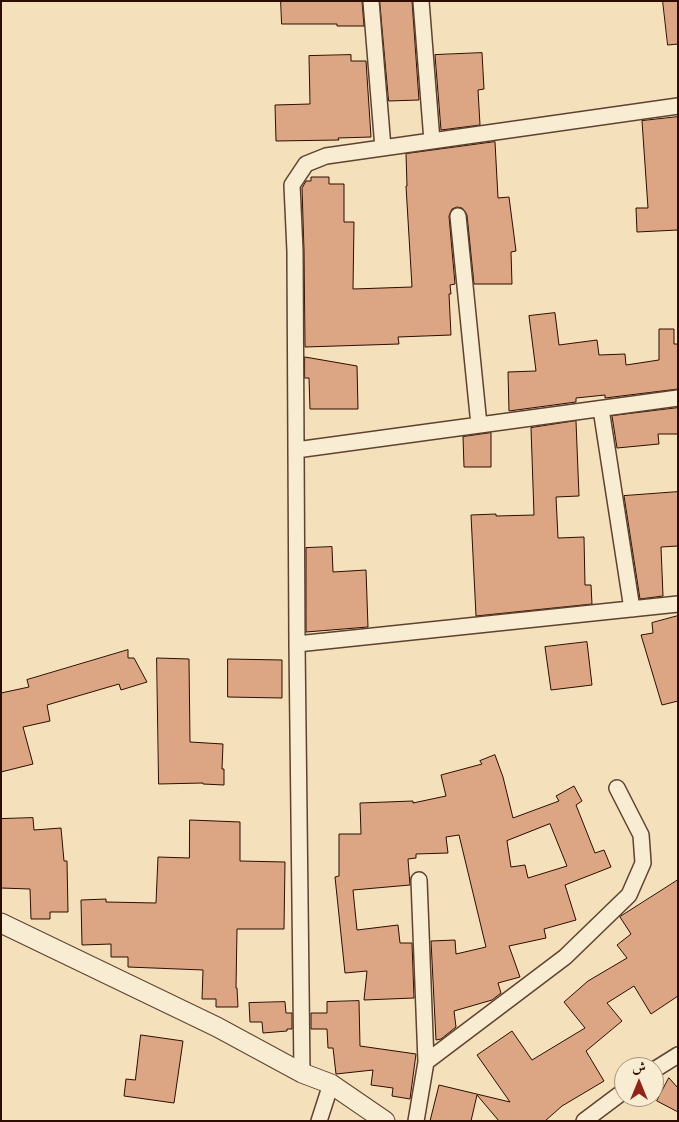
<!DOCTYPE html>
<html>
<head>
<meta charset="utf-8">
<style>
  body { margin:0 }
  #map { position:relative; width:679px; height:1122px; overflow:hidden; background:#f4e1bb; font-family:"Old Standard TT",Amiri,serif }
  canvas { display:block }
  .frame { position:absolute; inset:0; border:2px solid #2d0d00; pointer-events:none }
  .north { position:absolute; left:614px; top:1057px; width:50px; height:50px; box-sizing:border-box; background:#f8ecd3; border:1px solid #a7937f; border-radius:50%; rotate:0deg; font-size:14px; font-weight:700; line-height:20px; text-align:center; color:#2d0d00 }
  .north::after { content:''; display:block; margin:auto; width:18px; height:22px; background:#8f2418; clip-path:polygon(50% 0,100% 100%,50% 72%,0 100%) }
</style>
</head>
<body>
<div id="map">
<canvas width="679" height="1122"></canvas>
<div class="frame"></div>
<div class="north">ش</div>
</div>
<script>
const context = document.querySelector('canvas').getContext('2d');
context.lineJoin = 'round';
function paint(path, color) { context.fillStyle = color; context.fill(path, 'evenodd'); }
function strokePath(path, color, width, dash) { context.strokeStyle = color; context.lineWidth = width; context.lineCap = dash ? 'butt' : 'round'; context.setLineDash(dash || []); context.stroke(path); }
const building = new Path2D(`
  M281,1h81l2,25h-27v-2h-55z
  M380,1h32l7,99 -30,1z
  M663,1h15v43l-10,1z
  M482,53l2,36 -6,1 2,35 -39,5 -6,-75z
  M351,55v6h15l5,76 -33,1 1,2 -63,1 -1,-36 35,-1 -1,-48z
  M678,117v113l-41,2 -1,-24h12l-6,-87z
  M495,142l3,56 11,-1 7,54 -5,1 1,32h-38l-7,-69 -5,-7 -5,-1 -5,2 -3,7 6,68 -5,1 1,9h-2l2,41 -53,2 1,7 -94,3 -1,-96 -2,-63 4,-7h5v-4h18v7h15v38h10l-1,67 59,-2 -6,-101h1l-1,-32z
  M555,313l4,32 38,-5 2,15 26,-1 1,11 33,-5v-31h15v15h4v45l-73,9v-3l-29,3v4l-67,9 -1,-39 28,-1 -7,-55z
  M305,357l52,9 1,43h-48l-1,-31h-4z
  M678,408v26h-20l1,10 -42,4 -5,-32z
  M576,421l3,75 -23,1 2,41 26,-1 1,48h6l1,19 -116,12 -5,-101 25,-1v2l38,-1 -3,-87z
  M491,433v34h-27l-1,-30z
  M678,492v54l-17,1 2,49 -23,3 -16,-103z
  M332,547l1,25 33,-2 2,57 -62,5v-84z
  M678,616v85l-16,4 -21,-70 12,-2 -1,-10z
  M587,642l5,43 -41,5 -6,-43z
  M128,650v8h6l13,24 -26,8 -2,-6 -72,21 3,16 -27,6 10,37 -32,8v-79l28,-6 -2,-7z
  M157,658l32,1 1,83 33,2 -1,25h2v16l-21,-1v-1l-44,1z
  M228,659l54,1v38l-54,-1z
  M495,755l8,22 10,41 46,-17 -3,-5 18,-10 8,15 -6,4 19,48 9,-3 7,17 -46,18 11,35 -32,9 2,9 -37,8 11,31 -22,6 3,10 -9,7 -38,11 2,16 -15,12 -5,1 -5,-99 24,-1 1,14 30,-7 -27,-112 -13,2 2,16 -32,1v4l-8,1 2,26 -57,5 4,40 41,-5 2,18h12l2,55 -50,2 3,-29 -22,2 -10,-96 4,-1v-42h22l-1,-31 53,-2v2l33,-7 -5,-21 41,-11 -2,-3zM550,824l17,42 -39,12 -3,-13 -14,2 -4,-26z
  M33,818l1,12 27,-2 3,33h3l1,51h-18v7h-19l-1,-30 -29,-1v-69z
  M190,820l50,2v39l45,1 -1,67h-47l-1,59h1l1,19h-22v-8h-14l1,-29 -75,-3v-10h-17v-13l-29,1 -1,-45 25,-1v3l50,1 2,-46 31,1z
  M678,880v116l-27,18 -17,-28 -27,17 15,18 -36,30 18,30 -42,25 -17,15h-46l-22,-26 -6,26h-41l9,-36 71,17 -33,-47 35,-24 20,29 53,-32 -21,-26 24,-21 39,-23 -10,-13 14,-11 -11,-17z
  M359,1001l1,45 56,8 -6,45 -18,-3 1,-8 -22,-3 2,-15 -37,4 -3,-26h-5l-1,-19h-16v-16h16v-11z
  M285,1002l1,11h6v16h-5v2l-24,2 -1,-11h-12l-1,-19z
  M141,1035l42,6 -9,62 -50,-7 2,-17 9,1z
  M669,1078l9,10v24l-21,-11z`);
paint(building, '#dca583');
strokePath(building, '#2d0d00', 1);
const minor = new Path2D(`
  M371,1l12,147
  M421,1l11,140
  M458,216l21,209
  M601,409l31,200
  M296,450l382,-52
  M297,644l381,-40
  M426,1062l139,-105 64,-62 14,-32 -2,-28 -24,-47
  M654,1070l24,-15
  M302,1073l-5,-429 -2,-393 -3,-66 14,-21 20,-8 352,-50
  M319,1121l12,-37
  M416,1121l10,-59 -7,-182
  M584,1121l40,-30`);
const tertiary = new Path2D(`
  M1,923l216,104 85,46 29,11 54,37`);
strokePath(minor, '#5f422f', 18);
strokePath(tertiary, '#5f422f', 21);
strokePath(minor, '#f8ecd3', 15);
strokePath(tertiary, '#f8ecd3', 19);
</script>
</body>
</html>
